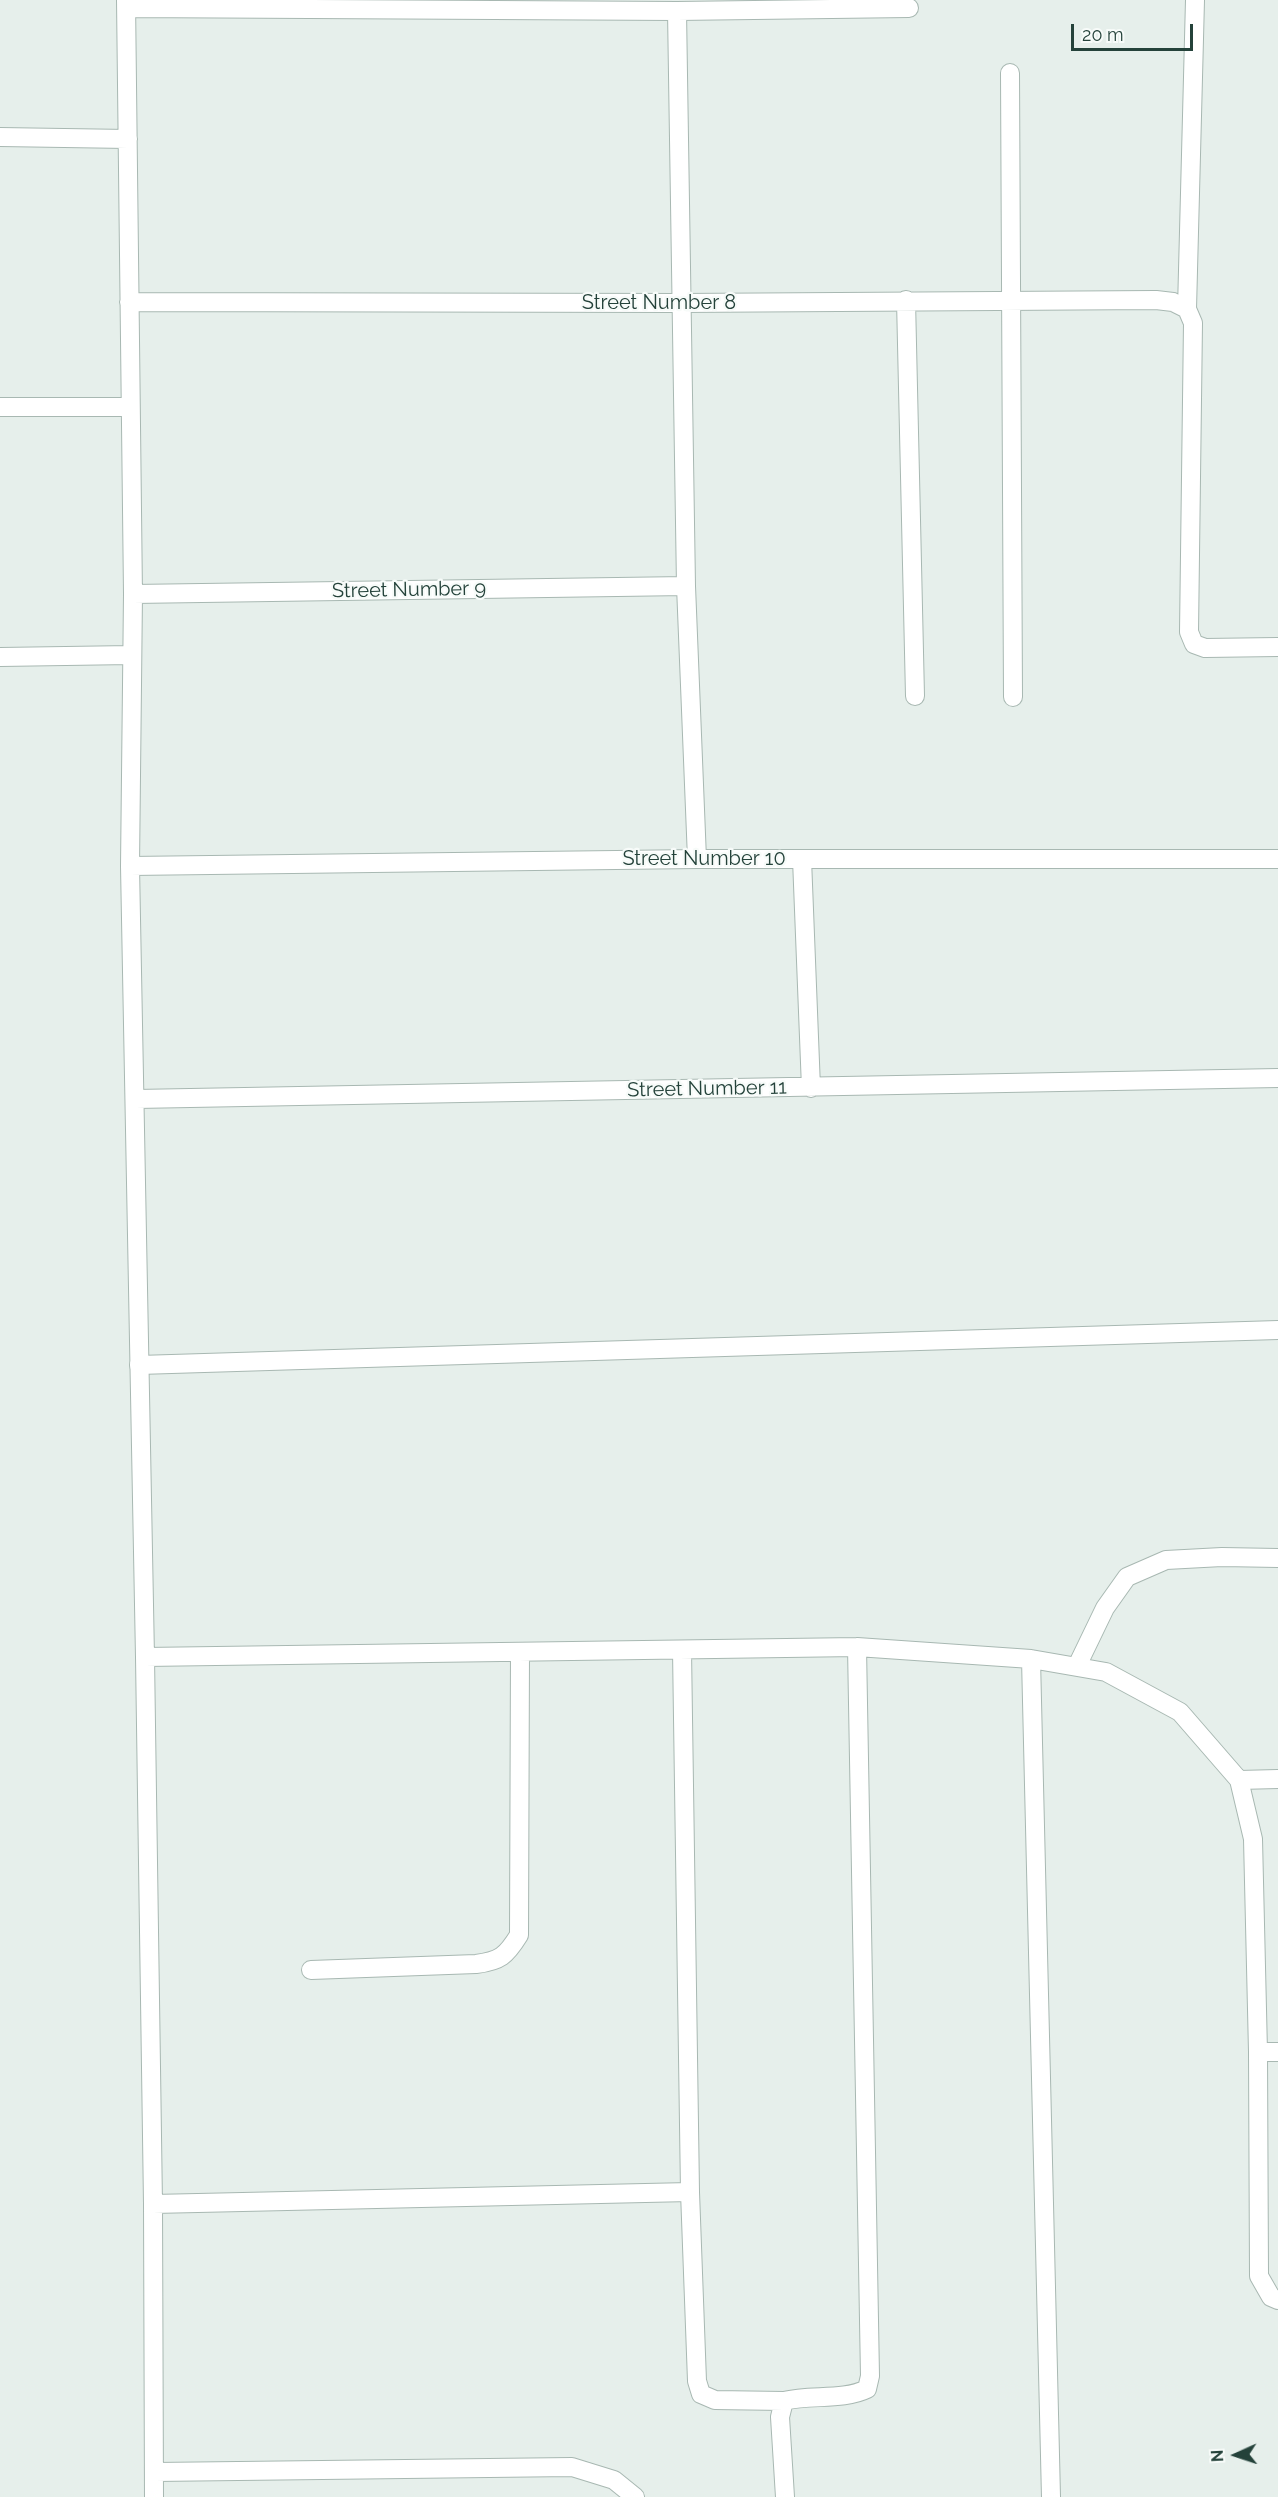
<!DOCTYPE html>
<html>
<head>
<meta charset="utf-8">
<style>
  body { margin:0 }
  #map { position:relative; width:1278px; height:2497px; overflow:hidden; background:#e6efeb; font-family:Raleway,sans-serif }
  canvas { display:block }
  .north { position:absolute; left:1206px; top:2425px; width:60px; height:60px; -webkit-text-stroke:4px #f7fbf9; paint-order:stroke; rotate:267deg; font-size:16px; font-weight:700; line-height:24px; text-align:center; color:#24423a }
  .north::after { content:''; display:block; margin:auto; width:21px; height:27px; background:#24423a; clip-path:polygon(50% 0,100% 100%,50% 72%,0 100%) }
  .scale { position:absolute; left:1071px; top:24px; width:122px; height:27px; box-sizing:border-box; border:3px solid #24423a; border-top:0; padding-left:8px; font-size:18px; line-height:21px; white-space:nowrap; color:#24423a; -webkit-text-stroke:4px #f7fbf9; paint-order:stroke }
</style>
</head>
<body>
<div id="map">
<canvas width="1278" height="2497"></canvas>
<div class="north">N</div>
<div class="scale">20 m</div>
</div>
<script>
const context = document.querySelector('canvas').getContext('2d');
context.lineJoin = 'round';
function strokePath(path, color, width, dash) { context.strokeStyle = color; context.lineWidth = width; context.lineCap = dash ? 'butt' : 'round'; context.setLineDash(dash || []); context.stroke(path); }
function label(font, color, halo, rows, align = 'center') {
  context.font = font + ' Raleway,sans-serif'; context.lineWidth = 4.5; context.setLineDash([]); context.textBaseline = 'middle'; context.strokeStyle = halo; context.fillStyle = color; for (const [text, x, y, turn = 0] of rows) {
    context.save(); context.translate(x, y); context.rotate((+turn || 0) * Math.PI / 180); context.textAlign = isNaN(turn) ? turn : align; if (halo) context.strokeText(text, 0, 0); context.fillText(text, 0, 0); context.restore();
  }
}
const service = new Path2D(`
  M139,1365l1139,-35`);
const minor = new Path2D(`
  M126,0l7,594 -3,272 15,791 8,547 1,293
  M1195,0l-8,309 6,14 -4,309 5,12 11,4 73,-1
  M127,8l550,3 232,-3
  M677,11l9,575 11,273
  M1010,73l3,624
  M0,137l128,2
  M906,300l9,396
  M129,302l551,1 476,-3 17,2 14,7
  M0,407h129
  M133,594l553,-8
  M0,657l131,-2
  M802,859l9,229
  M130,866l567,-7h581
  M136,1099l1142,-21
  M682,1650l8,542 7,189 4,13 14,6 69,1
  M145,1657l712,-10 174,12 75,13 74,40 59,68 14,59 5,213 1,224 12,21 7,3
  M1031,1659l20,838
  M1077,1666l28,-58 22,-31 39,-17 56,-3 56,1
  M1239,1780l39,-1
  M311,1970l165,-6c24,-3 30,-8 43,-29l1,-283
  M1258,2052h20
  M153,2204l537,-12
  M155,2472l417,-5 42,13 21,17
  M785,2497l-5,-80 4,-16c27,-7 58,0 83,-12l3,-13 -13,-729`);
strokePath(service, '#a8b8b2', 20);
strokePath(minor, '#a8b8b2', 20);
strokePath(service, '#fff', 18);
strokePath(minor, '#fff', 18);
label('20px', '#24423a', '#f7fbf9', [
  ["Street Number 8",659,303],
  ["Street Number 9",409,590,-1],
  ["Street Number 10",704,859],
  ["Street Number 11",707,1089,-1]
]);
</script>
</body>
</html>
